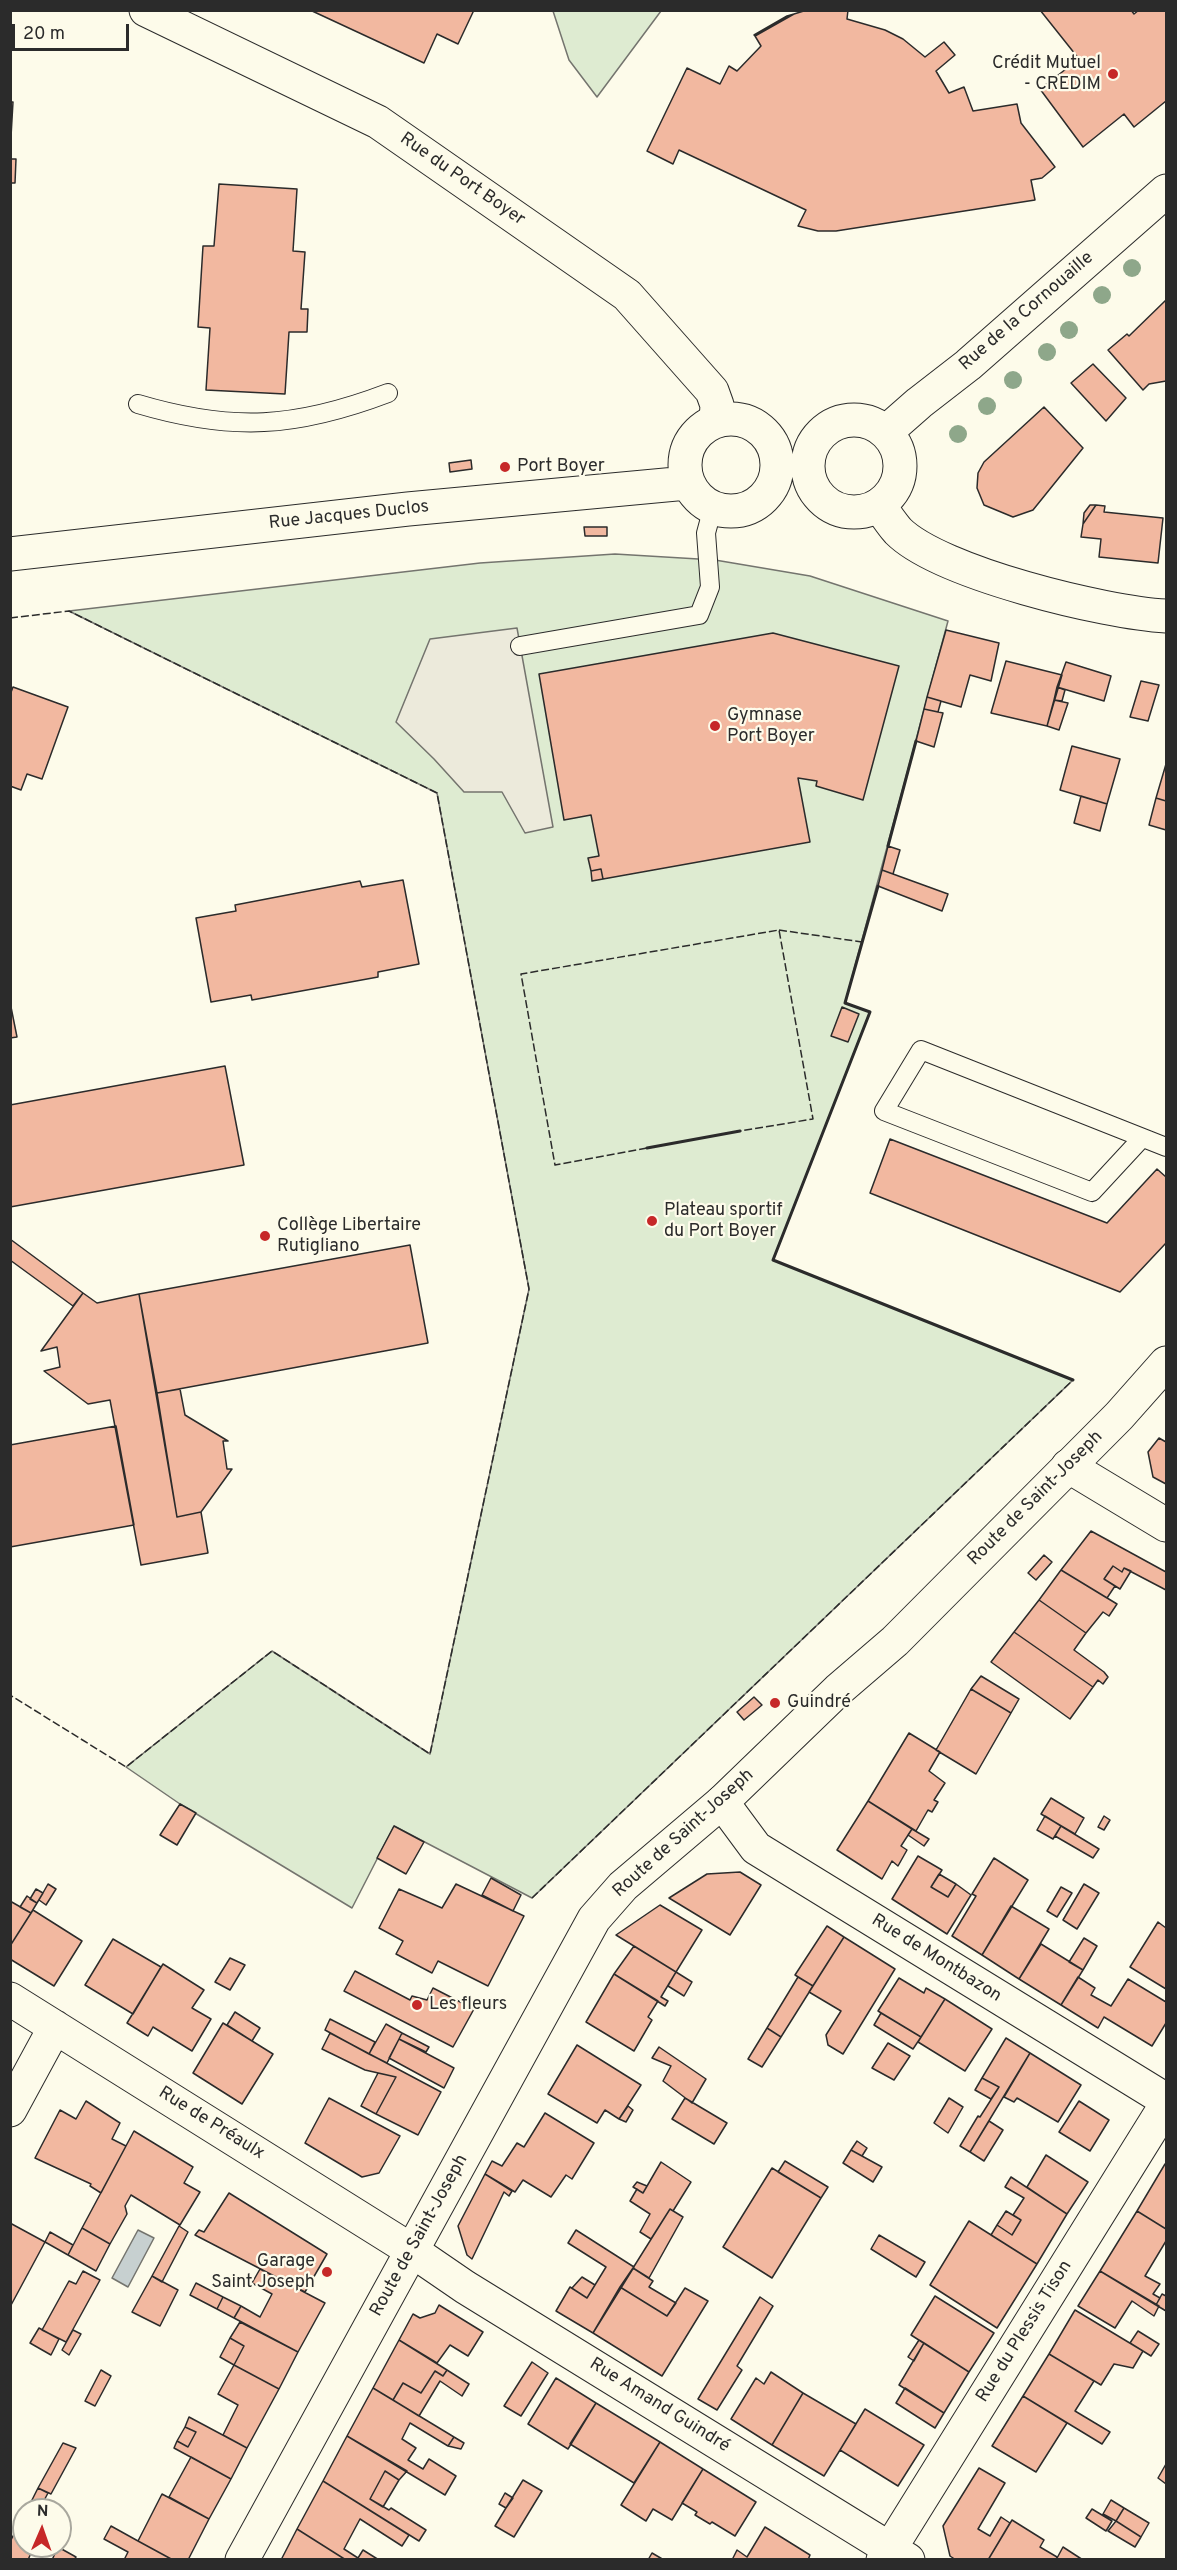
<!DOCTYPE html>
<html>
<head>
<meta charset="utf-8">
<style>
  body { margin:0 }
  #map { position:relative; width:1177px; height:2570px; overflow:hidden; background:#fdfbea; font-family:Overpass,sans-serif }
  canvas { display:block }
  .frame { position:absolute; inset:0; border:12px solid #2b2b2b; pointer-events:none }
  .north { position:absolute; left:12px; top:2498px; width:60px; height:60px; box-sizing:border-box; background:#fdfbea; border:2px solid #a9a89e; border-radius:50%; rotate:2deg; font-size:16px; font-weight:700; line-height:24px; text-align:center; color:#2b2b2b }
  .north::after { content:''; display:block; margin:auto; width:21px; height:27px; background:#c62828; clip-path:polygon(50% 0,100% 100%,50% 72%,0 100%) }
  .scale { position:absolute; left:12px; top:24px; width:117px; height:27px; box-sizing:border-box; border:3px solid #2b2b2b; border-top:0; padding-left:8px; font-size:18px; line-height:21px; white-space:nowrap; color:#2b2b2b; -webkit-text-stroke:4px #fdfbea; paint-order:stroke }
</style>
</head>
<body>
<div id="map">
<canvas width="1177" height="2570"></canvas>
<div class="frame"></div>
<div class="north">N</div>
<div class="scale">20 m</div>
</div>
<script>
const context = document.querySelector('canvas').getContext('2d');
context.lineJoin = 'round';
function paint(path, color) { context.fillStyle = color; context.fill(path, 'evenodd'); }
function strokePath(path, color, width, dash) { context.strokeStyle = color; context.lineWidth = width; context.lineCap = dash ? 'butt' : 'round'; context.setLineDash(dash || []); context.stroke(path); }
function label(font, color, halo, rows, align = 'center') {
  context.font = font + ' Overpass,sans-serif'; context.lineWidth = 4.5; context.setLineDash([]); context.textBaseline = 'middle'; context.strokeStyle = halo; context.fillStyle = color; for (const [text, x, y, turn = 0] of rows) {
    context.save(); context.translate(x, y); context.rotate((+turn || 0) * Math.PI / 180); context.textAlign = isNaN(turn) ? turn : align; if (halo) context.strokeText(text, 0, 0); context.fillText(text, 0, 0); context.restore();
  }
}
const green = new Path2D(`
  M553,11h108l-64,86 -28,-37z
  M615,554l100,6 95,16 138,45 -103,382 25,9 -97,248 300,120 -541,518 -138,-72 -42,82 -172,-104 -54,-37 146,-116 158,103 99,-465 -92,-496 -368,-182 411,-48z`);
paint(green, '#deebd1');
strokePath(green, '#74746e', 1.5);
const parking = new Path2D(`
  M517,628l36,199 -28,6 -23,-41h-38l-30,-33 -38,-37 34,-83z`);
paint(parking, '#eceadb');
strokePath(parking, '#74746e', 1.5);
const water = new Path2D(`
  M138,2230l16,8 -26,49 -16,-9z`);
paint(water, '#c7d0d0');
strokePath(water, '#74746e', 1.5);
const building = new Path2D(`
  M310,10h164l-16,34 -21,-10 -13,29z
  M807,10h41l-1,9 38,11 18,9 22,18 19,-15 11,13 -19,16 13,22 15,-6 9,24 44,-7 4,19 34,44 -13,11 -11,2 4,20 -199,31h-18l-20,-5 8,-16 -127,-60 -6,14 -26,-13 40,-83 33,16 9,-18 8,5 24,-25 -6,-10 39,-22z
  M1040,10h91l3,4 5,-4h27v91l-32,26 -10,-13 -41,33 -43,-58 39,-30z
  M794,14l-39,22 -1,-1 33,-19z
  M10,102h3l-3,52z
  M10,159h6l-1,24h-5z
  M219,184l78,5 -4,62 12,1 -4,57h7l-1,23h-18l-4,62 -79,-4 4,-62 -12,-1 5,-81h11z
  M1166,300v81l-17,3 -6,6 -35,-40 19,-16 2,2z
  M1093,364l33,34 -20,23 -35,-38z
  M1044,407l39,41 -50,62 -20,7 -29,-12 -7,-17 1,-15 6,-11z
  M471,460l1,9 -22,3 -1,-9z
  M1090,505h6l-13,19 1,-11z
  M1096,505l9,1 -1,6 59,6 -5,45 -59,-6 2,-18 -20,-2 2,-13z
  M584,527h23v9h-22z
  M946,630l53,13 -8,38 -21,-6 -9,32 -34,-10z
  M773,633l126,33 -36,134 -47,-14 1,-5 -19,-3 12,64 -207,37 -2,-10 -10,2 -3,-13 11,-2 -8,-41 -27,5 -25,-146z
  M1006,661l56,14 -15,51 -56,-13z
  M1066,662l45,14 -7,25 -47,-14z
  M1141,681l18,4 -11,36 -18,-4z
  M13,687l55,20 -26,72 -15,-5 -6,16 -11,-4v-91z
  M1057,687l8,3 -3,11 -8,-1z
  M927,697l14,4 -3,11 -14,-3z
  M1054,700l14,3 -9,27 -12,-4z
  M924,709l19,4 -9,34 -18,-6z
  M1072,746l48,13 -13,45 -47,-14z
  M1166,764v37l-10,-3z
  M1081,796l26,8 -7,27 -26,-8z
  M1156,798l10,3v29l-17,-5z
  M888,846l12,4 -7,24 -11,-4z
  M601,869l2,10 -11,2 -1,-10z
  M882,870l66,24 -6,17 -64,-25z
  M403,880l16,84 -41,8v5l-126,23 -1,-5 -40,7 -15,-84 40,-7 -1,-6 125,-24 2,6z
  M10,1002l7,35 -7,1z
  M842,1007l17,7 -11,28 -17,-6z
  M225,1066l19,99 -234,42v-102z
  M890,1139l217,84 50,-54 9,8v66l-46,49 -250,-99z
  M10,1239l73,54 -10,13 -63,-46z
  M410,1245l18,98 -271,50 -18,-99z
  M83,1293l14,10 42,-9 38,223 24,-5 7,41 -67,12 -31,-165 -22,4 -44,-33 16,-4 -3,-20 -16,4z
  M180,1389l5,26 43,26h-5l4,28h5l-31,43 -24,5 -20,-124z
  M116,1426l18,99 -124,22v-102z
  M1159,1438l7,4v42l-13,-7 -5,-25z
  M1091,1531l75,41v18l-42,-22 -2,4 -9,-6 -9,13 11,7 -8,12 -46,-28z
  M1044,1555l8,7 -16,18 -8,-7z
  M1113,1566l9,6 2,-4 7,3 -11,18 -16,-10z
  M1061,1570l56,34 -8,12 -6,-4 -17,21 -47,-33z
  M1039,1600l47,33 -12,17 30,22 4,5 -5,7 -5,-4 -5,7 -79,-55z
  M1014,1632l79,55 -23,32 -79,-57z
  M981,1676l38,23 -8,14 -40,-24z
  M971,1689l40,24 -35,61 -40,-24z
  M754,1697l8,8 -18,15 -7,-8z
  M909,1733l31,19 -11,19 16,12 -11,17 4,2 -6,10 -4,-2 -12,21 -48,-30z
  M1051,1798l33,20 -9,16 -34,-20z
  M868,1801l44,28 -11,17 6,4 -9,16 -6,-5 -10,18 -45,-29z
  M180,1804l16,9 -19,32 -17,-10z
  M1045,1816l16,10 -8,13 -16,-9z
  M1104,1816l6,4 -6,10 -6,-3z
  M394,1826l30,16 -18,32 -29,-16z
  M1061,1826l38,23 -6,9 -38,-22z
  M912,1829l17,10 -5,7 -16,-11z
  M918,1856l24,14 -11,17 17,10 8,-13 15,11 -24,39 -55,-35z
  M994,1858l34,22 -46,75 -30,-19 24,-40 -4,-2z
  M740,1872l21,13 -31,50 -61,-37 38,-24z
  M939,1874l17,10 -8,13 -17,-10z
  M491,1878l30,17 -8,16 -31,-16z
  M48,1884l8,5 -10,16 -7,-5z
  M456,1884l68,32 -36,70 -50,-25 -6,12 -36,-19 7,-13 -24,-13 20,-39 43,19z
  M1084,1884l15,9 -22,36 -14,-9z
  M1061,1887l11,6 -15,24 -10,-6z
  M36,1889l7,4 -6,10 -7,-4z
  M27,1896l10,7 -6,10 -11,-6z
  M10,1901l21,12 -21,33z
  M660,1905l42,25 -26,42 -60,-37z
  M1011,1906l38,23 -30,50 -37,-24z
  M33,1910l49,31 -28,45 -44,-27v-13z
  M1158,1922l8,6v61l-36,-22z
  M827,1926l17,11 -31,49 -18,-11z
  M844,1937l51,32 -52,85 -15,-9 -2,-10 15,-24 -32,-19z
  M1084,1938l13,8 -14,24 -14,-8z
  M113,1939l48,28 -28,47 -48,-29z
  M1041,1944l42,26 -22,35 -42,-26z
  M634,1946l42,26 -15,25 7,4 -3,5 -51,-32z
  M230,1958l15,7 -15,25 -15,-8z
  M163,1964l41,26 -12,18 19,11 -19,32 -39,-24 -5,9 -21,-13z
  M355,1971l55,29 2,-4 15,4 6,-12 41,21 -21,38 -109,-56z
  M676,1972l16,10 -8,14 -16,-10z
  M614,1974l44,27 -10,16 4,3 -18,31 -48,-29z
  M798,1977l15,9 -32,51 -14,-9z
  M1078,1977l17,11 -4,7 20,11 17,-27 38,23v21l-14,23 -48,-29 -6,11 -37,-23z
  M899,1978l25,15 2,-5 19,11 -24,38 -43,-26z
  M945,1999l47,30 -27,42 -47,-29z
  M235,2012l25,16 -8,13 -25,-16z
  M881,2013l40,24 -8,12 -39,-24z
  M330,2019l45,23 -6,12 -44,-24z
  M223,2023l50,31 -31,50 -49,-31z
  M386,2024l16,9 -15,30 -18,-9z
  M767,2028l14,9 -19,30 -14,-8z
  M330,2033l111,59 -23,43 -42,-21 20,-37 -31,-7 -43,-21z
  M402,2033l27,14 -3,5 -27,-13z
  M1006,2038l24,15 -60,99 -10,-6 18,-30 2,1 19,-30 -17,-9z
  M399,2039l55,29 -10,20 -55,-30z
  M888,2043l22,13 -16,24 -22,-12z
  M577,2045l64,40 -22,34 -14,-9 -8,13 -49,-29z
  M659,2047l47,32 -14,24 -29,-22 8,-15 -19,-8z
  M1030,2053l51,32 -23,37 -41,-24 -3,4 -10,-5z
  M378,2073l18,4 -20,37 -15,-8z
  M982,2078l17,9 -8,12 -16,-9z
  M329,2098l71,38 -21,37 -17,4 -57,-34z
  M685,2098l42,25 -13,21 -42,-25z
  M949,2098l14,9 -15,26 -14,-10z
  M86,2101l34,22 -8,16 14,7 -25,47 -11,-7 1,-2 -56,-26 25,-48 16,9z
  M1079,2101l30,19 -19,31 -31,-19z
  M628,2106l5,4 -7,12 -7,-3z
  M545,2113l49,30 -22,36 -6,-4 -15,22 -28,-17 -8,12 -30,-18 7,-13 10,5 15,-23 7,4z
  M989,2121l14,9 -19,31 -14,-9z
  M134,2131l59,36 -9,16 16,9 -20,33 -49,-30 -6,11 2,8 -17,30 -28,-16z
  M857,2141l10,7 -5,8 -11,-6z
  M851,2150l31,17 -9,15 -30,-19z
  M1046,2155l42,27 -21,32 -40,-27z
  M785,2161l43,26 -7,11 -43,-26z
  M661,2162l30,20 -18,29 -3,-2 -19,30 -11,-7 10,-18 -20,-13 7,-12 6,4z
  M1165,2164h1v65l-29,-18z
  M772,2168l49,30 -49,80 -49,-31z
  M485,2174l27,17 -3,5 -5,-4 -32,67 -5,-4 -9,-29z
  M1011,2177l56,37 -30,50 -46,-29 6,-10 15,10 9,-15 -8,-5 11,-17 -19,-11z
  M637,2182l10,4 -4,7 -10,-6z
  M229,2193l98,61 -22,38 -110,-57 4,-5 5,2z
  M670,2209l13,8 -34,61 -16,-10z
  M1006,2211l15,9 -9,15 -15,-10z
  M1137,2211l29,18v12l-21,35 15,8 -7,10 7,4 -4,7 -56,-34z
  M969,2221l68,43 -40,64 -67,-43z
  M10,2223l35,19 -35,65z
  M179,2226l9,6 -26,50 -10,-6z
  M82,2228l28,16 -14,27 -28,-16z
  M576,2230l58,37 -41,66 -37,-22 14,-24 17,11 19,-31 -38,-24z
  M50,2232l23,13 -5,10 -23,-13z
  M879,2235l46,27 -9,15 -45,-28z
  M633,2268l20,13 -4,6 27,16 -9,13 -47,-29z
  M260,2269l65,34 -27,49 -64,-34 7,-12 19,11 12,-23 -20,-11z
  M83,2271l17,9 -34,62 -24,-12 27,-49 7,3z
  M1100,2271l59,35 -5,10 -22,-15 -17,27 -37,-22z
  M152,2276l26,14 -18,36 -28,-14z
  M582,2277l13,8 -8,13 -15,-10z
  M196,2283l27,14 -6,12 -27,-14z
  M620,2287l47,29 18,-28 23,13 -46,75 -69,-43z
  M1162,2294l4,2v15l-10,-6z
  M935,2296l59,37 -25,39 -58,-37z
  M223,2297l18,9 -7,12 -17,-9z
  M760,2297l13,9 -36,60 5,4 -25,40 -19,-11z
  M439,2305l44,27 -15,24 -18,-11 -13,18 -38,-23 14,-26 7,4 15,-5z
  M1075,2310l68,41 -10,17 -19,-4 -13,21 -52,-31z
  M240,2322l58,30 -19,37 -45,-24 10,-19 -14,-8z
  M39,2328l20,11 -8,16 -21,-12z
  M73,2330l8,4 -12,21 -7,-5z
  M1138,2331l21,13 -8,12 -21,-13z
  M230,2338l14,8 -10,19 -14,-8z
  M399,2340l48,30 -4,6 -8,-5 -14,22 -18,-10 -10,17 -20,-12z
  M919,2340l5,3 -10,18 -6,-4z
  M924,2343l45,29 -25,41 -45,-28z
  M1049,2354l45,27 -19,30 35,21 -8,12 -79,-48z
  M532,2362l16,11 -27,43 -17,-10z
  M234,2365l45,24 -32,59 -24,-13 15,-30 -20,-11z
  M101,2370l10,6 -16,30 -10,-5z
  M447,2370l22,14 -7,12 -22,-15 -21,35 -26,-16 10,-17 18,10 14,-22 8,5z
  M771,2372l32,21 -31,52 -41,-26 25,-41 8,6z
  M556,2378l40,25 -28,46 -40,-25z
  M373,2388l81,49 -6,9 -38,-23 -8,16 14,9 -8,12 15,9 6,-10 27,17 -11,19 -98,-59z
  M905,2388l39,25 -9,15 -39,-25z
  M803,2393l53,31 -32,52 -52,-31z
  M1023,2396l44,27 -31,49 -44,-26z
  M596,2403l64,39 -26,41 -64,-39z
  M865,2409l59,36 -26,41 -58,-36z
  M189,2417l58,31 -16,31 -57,-31 3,-7 11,6 8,-15 -11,-5z
  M185,2427l11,5 -8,15 -11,-6z
  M347,2436l60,35 -8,9 -14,-9 -15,28 19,11 2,-2 35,22 -7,11 -96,-60z
  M454,2437l10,6 -3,6 -13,-3z
  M660,2442l43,27 -31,51 -19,-11 -7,12 -25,-16z
  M63,2443l13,5 -25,46 -13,-6z
  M191,2457l40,22 -22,40 -40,-22z
  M1166,2464v20l-8,-6z
  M979,2468l26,15 -27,46 12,7 11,-19 9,6 -22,37h-32l-6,-4 -7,-30z
  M703,2469l53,33 -21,34 -23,-14 -2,2 -15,-9 2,-3 -15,-9z
  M385,2471l14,9 -16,27 -13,-8z
  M523,2480l19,11 -28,46 -19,-11z
  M323,2481l86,54 -7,11 -42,-27 -16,30 14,9 5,-8 16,10h-33l-49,-31z
  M38,2488l10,5 -9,17h-12z
  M505,2493l8,5 -7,10 -7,-4z
  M162,2494l47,25 -21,41h-15l-35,-19z
  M1111,2500l13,8 -8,13 -13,-7z
  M1124,2508l25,15 -8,14 -25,-16z
  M1092,2509l20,12 -6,10 -20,-13z
  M24,2515v14l-6,-3z
  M1012,2520l32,20 -4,7 17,10 -1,3h-68z
  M1116,2521l25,16 -6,10 -27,-16z
  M18,2526l6,3v17h21l-3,6 -9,-4 -5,12h-18v-18z
  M111,2526l27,15 35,19h-49l4,-8 -24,-13z
  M765,2527l45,28 -2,5h-76l5,-10 10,7z
  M297,2529l49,31h-65z
  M58,2547l18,10 -2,3h-22z
  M1063,2547l20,13h-27z
  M652,2553l12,7h-16z`);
paint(building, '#f2b8a0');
strokePath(building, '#2b2b2b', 1.5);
const lane = new Path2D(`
  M138,404c94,28 158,24 250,-11
  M520,646l179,-31 11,-28 -4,-54 7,-26
  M1142,1138l-50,54 -208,-81 37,-61 245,97`);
const street = new Path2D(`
  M146,10l232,112 249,173 85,96 5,14 -1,16
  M879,505c6,9 12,18 19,26 42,42 208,82 268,85
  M1068,1466l98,59
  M722,1802l34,46 410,252
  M10,1999l401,251 54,37 443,273
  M10,2110l45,-83
  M883,2560l283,-455`);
const secondary = new Path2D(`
  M685 465a46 46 0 1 1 92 0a46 46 0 1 1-92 0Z
  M808 466a46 46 0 1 1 92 0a46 46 0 1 1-92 0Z
  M886,432l33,-29 49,-38 198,-174
  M10,554l398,-45 279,-26
  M242,2560l352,-641 29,-33 99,-84 116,-112 57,-49 224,-225 47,-53`);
strokePath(lane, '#2b2b2b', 20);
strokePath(street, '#2b2b2b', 35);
strokePath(secondary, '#2b2b2b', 35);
strokePath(lane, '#fdfbea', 18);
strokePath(street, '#fdfbea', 33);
strokePath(secondary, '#fdfbea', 33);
strokePath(new Path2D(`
  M10,618l59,-7 368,182 92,496 -99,465 -158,-103 -146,116 -116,-72
  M779,930l83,12
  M647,1148l-92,17 -34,-191 258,-44 34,189 -73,12
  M532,1898l541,-518`), '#2b2b2b', 1.5, [8, 3]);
strokePath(new Path2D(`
  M888,846l28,-105
  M878,886l-33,117 25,9 -97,248 300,120
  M647,1148l93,-17`), '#2b2b2b', 3);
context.fillStyle = '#8ea78a';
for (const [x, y] of [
  [1132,268],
  [1102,295],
  [1069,330],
  [1047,352],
  [1013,380],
  [987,406],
  [958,434]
]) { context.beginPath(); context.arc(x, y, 9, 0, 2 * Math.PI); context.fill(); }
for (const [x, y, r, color] of [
  [1113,74,6,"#c62828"],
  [505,467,6,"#c62828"],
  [715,726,6,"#c62828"],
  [652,1221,6,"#c62828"],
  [265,1236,6,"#c62828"],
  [775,1703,6,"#c62828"],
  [417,2005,6,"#c62828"],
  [327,2272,6,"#c62828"]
]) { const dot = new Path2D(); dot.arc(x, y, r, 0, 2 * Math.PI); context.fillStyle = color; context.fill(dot); strokePath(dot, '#fdfbea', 2); }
label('18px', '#2b2b2b', '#fdfbea', [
  ["Crédit Mutuel",1101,64,"right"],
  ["- CREDIM",1101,85,"right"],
  ["Port Boyer",517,467],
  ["Gymnase",727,716],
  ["Port Boyer",727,737],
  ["Plateau sportif",664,1211],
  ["du Port Boyer",664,1232],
  ["Collège Libertaire",277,1226],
  ["Rutigliano",277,1247],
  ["Guindré",787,1703],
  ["Les fleurs",429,2005],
  ["Garage",315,2262,"right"],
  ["Saint Joseph",315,2283,"right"]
], 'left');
label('18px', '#2b2b2b', '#fdfbea', [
  ["Rue du Port Boyer",462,180,35],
  ["Rue de la Cornouaille",1027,312,-41],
  ["Rue Jacques Duclos",349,516,-6],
  ["Route de Saint-Joseph",1036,1499,-45],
  ["Route de Saint-Joseph",684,1834,-42],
  ["Rue de Montbazon",936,1959,32],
  ["Rue de Préaulx",211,2124,32],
  ["Route de Saint-Joseph",420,2236,-61],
  ["Rue du Plessis Tison",1025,2332,-58],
  ["Rue Amand Guindré",659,2406,32]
]);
</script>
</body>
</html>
